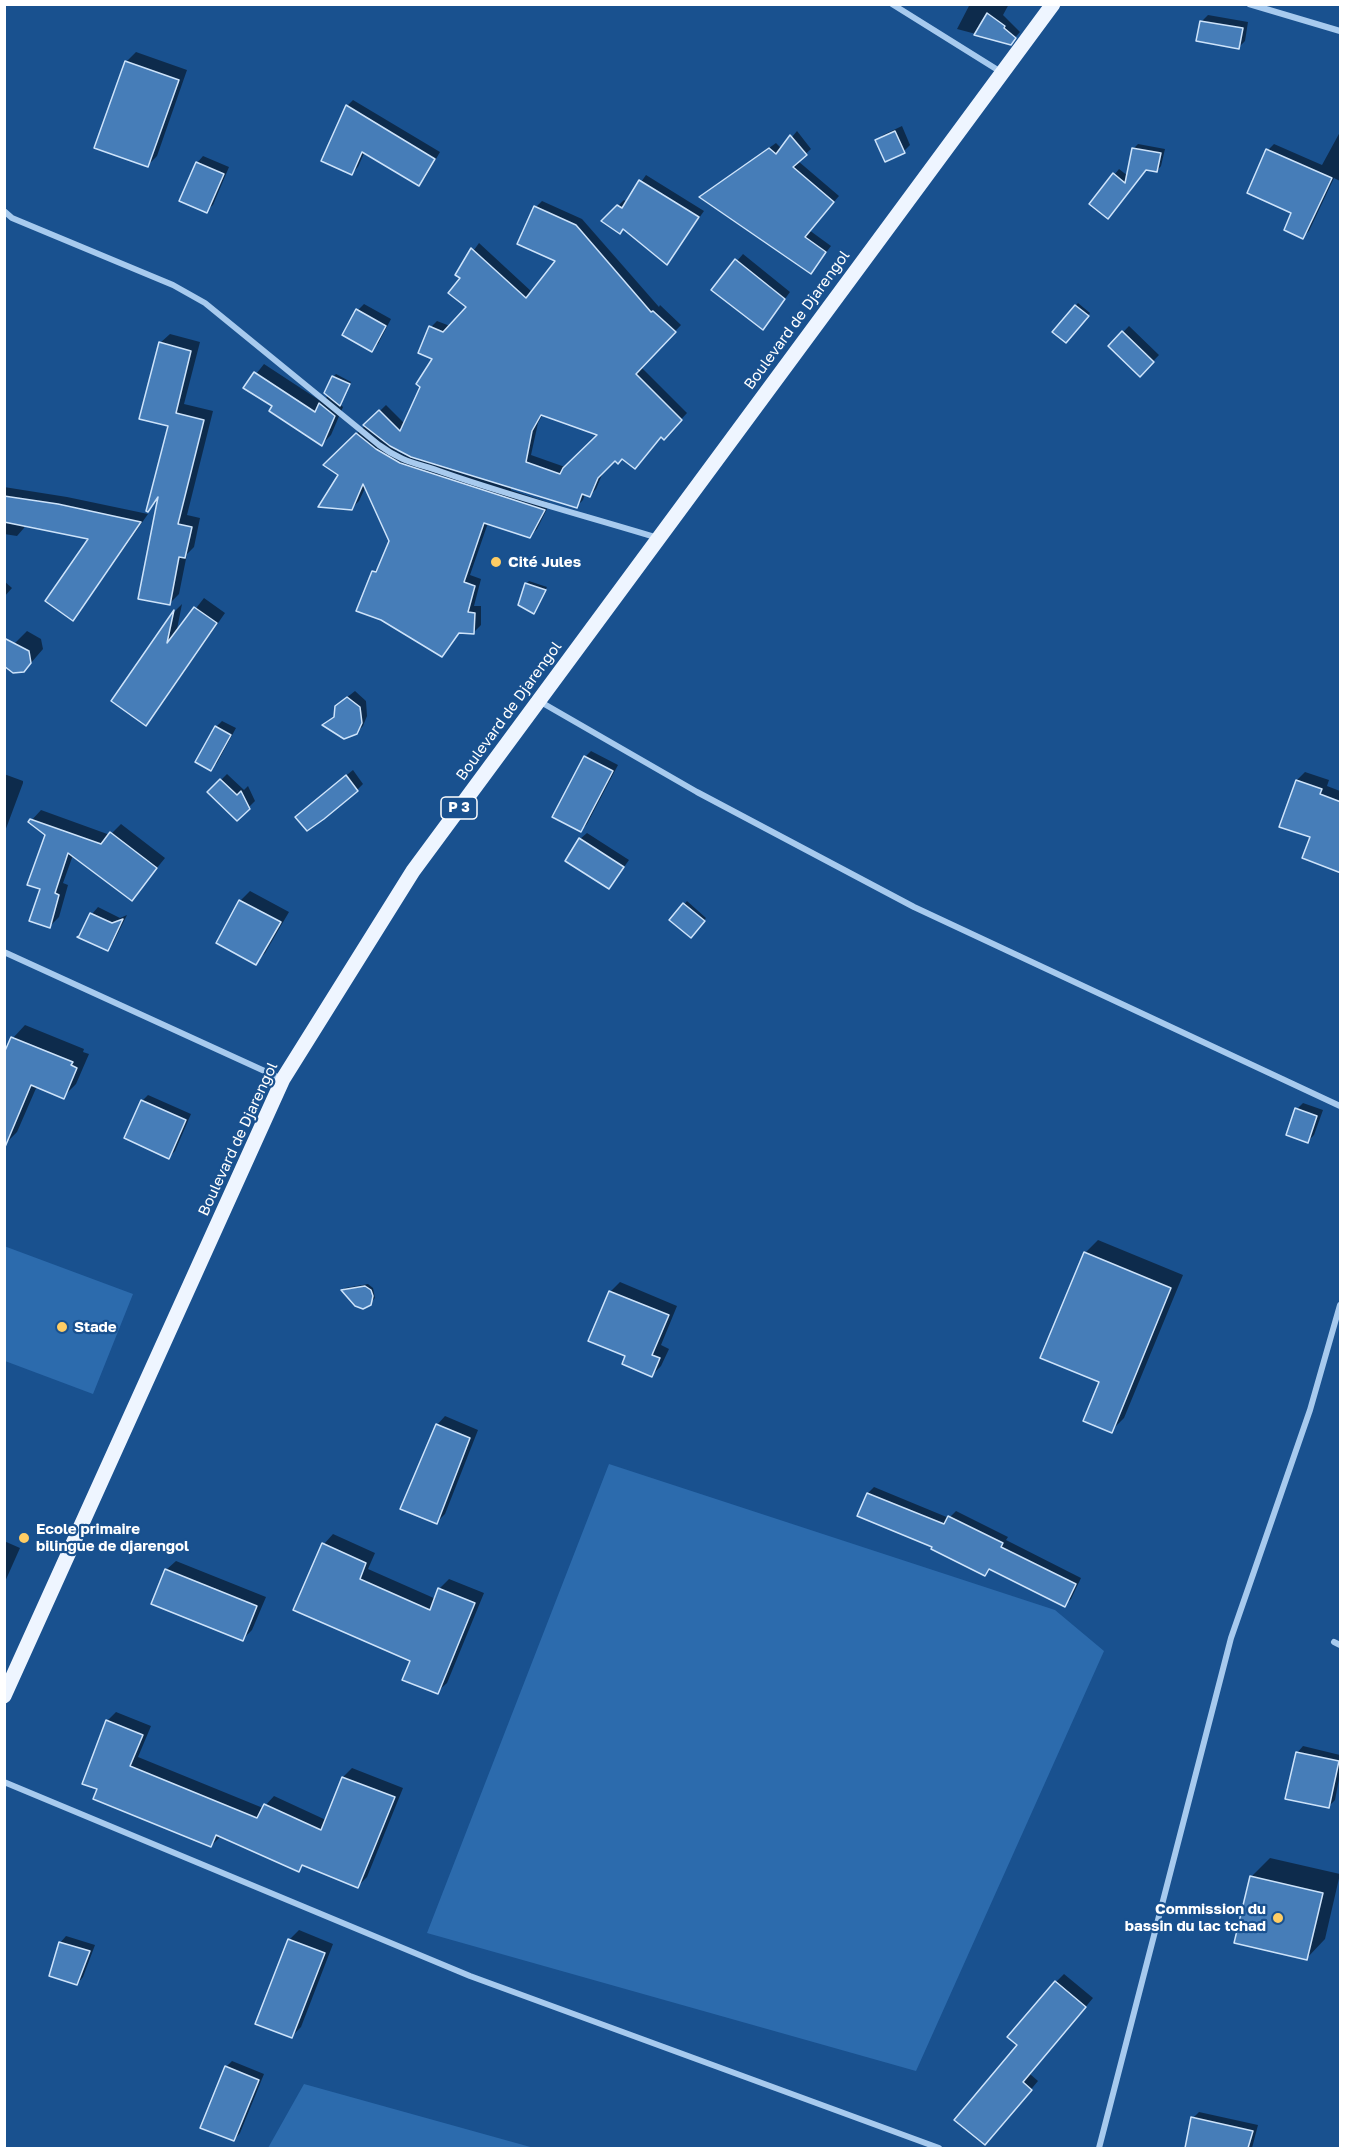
<!DOCTYPE html>
<html>
<head>
<meta charset="utf-8">
<style>
  body { margin:0 }
  #map { position:relative; width:1345px; height:2153px; overflow:hidden; background:#19518f; font-family:"Golos Text",sans-serif }
  canvas { display:block }
  .frame { position:absolute; inset:0; border:6px solid #fff; pointer-events:none }
</style>
</head>
<body>
<div id="map">
<canvas width="1345" height="2153"></canvas>
<div class="frame"></div>
</div>
<script>
const context = document.querySelector('canvas').getContext('2d');
context.lineJoin = 'round';
function paint(path, color) { context.fillStyle = color; context.fill(path, 'evenodd'); }
function strokePath(path, color, width, dash) { context.strokeStyle = color; context.lineWidth = width; context.lineCap = dash ? 'butt' : 'round'; context.setLineDash(dash || []); context.stroke(path); }
function label(font, color, halo, rows, align = 'center') {
  context.font = font + ' "Golos Text",sans-serif'; context.lineWidth = 4.5; context.setLineDash([]); context.textBaseline = 'middle'; context.strokeStyle = halo; context.fillStyle = color; for (const [text, x, y, turn = 0] of rows) {
    context.save(); context.translate(x, y); context.rotate((+turn || 0) * Math.PI / 180); context.textAlign = isNaN(turn) ? turn : align; if (halo) context.strokeText(text, 0, 0); context.fillText(text, 0, 0); context.restore();
  }
}
paint(new Path2D(`
  M4,1246l129,48 -40,100 -88,-33z
  M609,1464l446,146 49,41 -188,420 -489,-138z
  M304,2084l230,64h-266z`), '#2c6bad');
paint(new Path2D(`
  M970,4h39l-6,11 17,17 -10,11 -53,-14z
  M1208,15l40,7 -3,19 -6,6 -37,-26z
  M136,52l51,18 -30,86 -10,10 -21,-104z
  M353,100l87,52 -15,26 -6,6 -54,-33 -7,16 -6,6 -5,-67z
  M902,126l8,19 -6,6 -18,9 -9,-19 6,-6z
  M797,131l14,18 -13,12 41,35 -30,34 22,16 -20,26 -110,-75 75,-54 6,6z
  M1340,132v49l-6,-3 -25,53 -6,6 -35,-87 6,-6 48,21z
  M1138,144l27,5 -4,17 -4,5 -10,-2 -39,48 -17,-13 28,-35 9,7 5,-27z
  M203,156l26,11 -16,38 -7,6 -9,-48z
  M646,175l58,36 -37,52 -43,-35 -21,-7 21,-21 3,2z
  M542,201l40,18 77,88 1,-2 21,20 -40,42 46,46 -23,25 -2,-2 -47,23 -11,11 -8,19 -6,6 -5,-1 -2,6 -7,7 -65,-20v3l39,13 -13,26 -7,7 -42,-13 -18,52 11,4 -7,27h7v19l-7,7h-14l-18,23 -68,-83 7,-8 10,-23 -25,-55 -7,15 -8,8 -11,-34 -15,-10 61,-60 19,19 29,-66 -3,-31 6,-6 13,5 18,-19 -6,-30 -5,-3 22,-31 53,49 25,-32 -21,-53zM543,414l56,20 -34,33 -34,-12 7,-32zM398,448l20,10 -1,2 -20,-9z
  M743,254l47,38 -22,30 -55,-33z
  M1078,303l12,10 -24,28 -12,-9z
  M364,304l27,15 -13,25 -6,6 -14,-40z
  M1129,326l30,29 -19,20 -30,-29z
  M170,334l30,8 -16,62 29,7 -26,104 13,3 -6,29 -7,7 -8,40 -10,10 -9,-106 -12,11 22,-84 -10,-82z
  M264,364l58,38 7,-7 4,-18 3,-3 15,8 -11,22 3,3 -12,28 -9,9 -48,-38 -29,-18z
  M4,487l63,10 81,17 -68,97 -7,8 17,-81 -65,-14 -1,4 -7,8 -13,-2z
  M4,581l8,7 -8,9z
  M529,581l18,6 -13,25 -8,-28z
  M204,598l21,15 -70,101 -9,10 -33,-23 62,-90 7,-7 -6,30z
  M27,631l14,8 2,10 -19,22 -10,-27z
  M355,691l11,10 1,15 -4,10 -7,7 -31,-8 10,-9 1,-10z
  M222,721l14,7 -19,35 -6,6 5,-42z
  M591,751l27,14 -31,59 -6,6 4,-73z
  M353,770l10,14 -6,6 -54,21z
  M1305,772l24,8 -2,6 13,5v80l-28,-34 -15,-57z
  M4,774l19,7v2l-19,51z
  M227,774l17,16 4,-4 7,15 -18,18 -28,-27z
  M41,810l69,25 11,-11 44,34 -33,41 -59,-44 -10,28 5,2 -9,32 -9,9 -8,-38 4,-54 -16,-12z
  M587,833l42,27 -20,28 -29,-49z
  M250,891l39,21 -24,41 -10,10 -15,-62z
  M687,901l19,17 -15,18 -20,-16z
  M98,907l22,11 7,-3 -14,28 -6,6 -25,-15 10,-20z
  M25,1025l59,24 -1,3 6,2 -13,30 -13,13 -26,-11 -20,46 -13,13v-88l9,-19z
  M148,1095l43,19 -16,37 -6,6 -27,-56z
  M1303,1103l20,7 -9,25 -6,6 -11,-32z
  M1098,1240l85,35 -59,143 -13,13 -26,-178z
  M620,1282l57,24 -16,39 8,4 -8,17 -9,9 -25,-19 -17,-64z
  M368,1284l5,4 2,10 -8,8 -24,-16 2,-2z
  M445,1416l33,14 -33,84 -8,8v-97z
  M874,1487l75,31 7,-7 52,26 -2,3 75,38 -10,21 -7,6 -73,-36 -6,6 -50,-29 -76,-31 9,-22z
  M333,1534l42,19 -7,16 68,30 3,-10 10,-10 35,14 -37,90 -10,9 -113,-148z
  M4,1541l16,7 -16,36z
  M176,1561l90,36 -14,33 -9,9 -77,-69z
  M116,1712l35,14 -13,31 125,51 11,-12 52,24 17,-43 9,-9 51,20 -36,89 -9,9 -54,-22 -6,6 -77,-34 -10,10 -112,-57 8,-68z
  M1303,1746l37,9v19l-5,26 -7,7 -31,-54z
  M1270,1858l70,16 -15,65 -18,19 -56,-81z
  M299,1930l34,14 -32,83 -10,10 -2,-97z
  M66,1936l29,9 -12,32 -6,7 -17,-41z
  M1064,1974l29,24 -63,76 8,7 -45,54 26,-90 37,-63z
  M232,2061l32,13 -24,59 -6,7 -8,-73z
  M1199,2112l59,13 -6,23 -65,-1 6,-29z`), '#0007');
const building = new Path2D(`
  M987,13l18,13 -1,2 12,10 -5,7 -37,-10z
  M1200,21l43,7 -4,21 -43,-8z
  M125,61l54,19 -31,87 -54,-19z
  M346,105l89,54 -16,27 -57,-34 -10,23 -31,-14z
  M895,131l10,22 -20,9 -10,-22z
  M790,135l17,20 -14,12 41,35 -29,35 21,15 -15,22 -112,-77 70,-49 7,6z
  M1132,148l29,5 -4,19 -11,-2 -38,49 -19,-15 24,-31 12,10z
  M1266,149l66,29 -29,61 -19,-9 7,-17 -44,-20z
  M196,162l28,12 -17,39 -28,-12z
  M639,180l60,37 -32,48 -44,-36 -3,5 -19,-13 16,-16 5,3z
  M534,206l42,19 75,87 2,-1 23,21 -40,42 46,46 -18,20 -3,-3 -26,32 -13,-10 -4,5 -3,-3 -17,17 -8,19 -8,-3 -5,14 -166,-51 -21,-11 -27,-21 16,-15 21,21 20,-44 -4,-3 16,-25 -14,-6 11,-27 14,6 23,-25 -18,-14 12,-15 -5,-3 16,-27 55,50 29,-37 -38,-17zM541,415l56,20 -34,33 -3,6 -34,-12 6,-31z
  M735,259l50,40 -22,31 -52,-40z
  M1075,305l14,11 -23,27 -14,-11z
  M356,309l30,17 -14,26 -30,-17z
  M1122,331l32,31 -14,15 -32,-31z
  M159,342l32,9 -15,62 28,7 -26,104 14,3 -7,31 -6,-1 -9,48 -32,-6 20,-102 -10,15 -2,-1 22,-85 -29,-7z
  M254,372l61,40 4,-9 16,13 -13,30 -53,-35 3,-5 -29,-18z
  M332,376l18,8 -10,22 -16,-13z
  M356,433l20,16 24,14 145,47 -15,28 -46,-15 -20,59 11,4 -7,26 7,1 -1,21 -15,-1 -17,24 -61,-37 -25,-9 16,-40 4,1 13,-31 -26,-57 -11,26 -34,-3 20,-32 -15,-10z
  M4,496l54,8 83,18 -68,99 -28,-20 43,-62 -84,-17z
  M525,583l21,7 -12,24 -16,-9z
  M194,607l23,16 -71,103 -35,-25 63,-91 -7,33z
  M4,638l25,13 2,12 -7,9 -11,1 -9,-7z
  M347,697l13,10 2,16 -5,11 -13,5 -22,-14 12,-8 1,-11z
  M215,726l16,9 -20,36 -16,-9z
  M584,756l29,15 -32,61 -29,-15z
  M346,775l12,16 -34,28 -17,12 -12,-14z
  M220,779l17,16 4,-4 9,18 -13,12 -30,-29z
  M1296,780l26,9 -2,5 21,8v71l-39,-15 8,-21 -31,-10z
  M30,819l71,25 9,-12 47,36 -25,33 -64,-48 -13,40 4,2 -9,33 -21,-7 11,-32 -13,-4 18,-50 -17,-13z
  M579,838l45,29 -15,22 -44,-28z
  M239,900l42,22 -25,43 -40,-22z
  M683,903l22,18 -14,17 -22,-18z
  M90,913l22,10 11,-4 -15,32 -31,-14 2,-1z
  M11,1037l62,25 -2,3 6,3 -13,31 -33,-14 -26,62 -1,-94z
  M141,1100l45,20 -17,39 -45,-21z
  M1295,1108l22,8 -9,27 -22,-8z
  M1084,1252l87,36 -59,145 -29,-12 16,-39 -59,-24z
  M365,1286l6,4 2,6 -2,9 -8,4 -8,-3 -14,-16z
  M609,1291l60,24 -17,40 8,3 -8,19 -30,-13 3,-8 -37,-15z
  M436,1424l34,14 -33,86 -37,-15z
  M867,1493l77,31 4,-8 55,27 -2,4 75,37 -11,23 -76,-38 -4,7 -54,-27 1,-2 -75,-31z
  M322,1543l44,20 -6,16 70,31 8,-22 37,15 -37,91 -36,-14 8,-19 -117,-51z
  M165,1569l92,37 -14,35 -92,-37z
  M106,1720l37,15 -13,31 127,52 7,-14 57,26 21,-53 53,20 -37,91 -56,-23 -3,7 -83,-37 -5,12 -118,-48 4,-10 -15,-5z
  M1296,1752l43,9 -10,47 -44,-9z
  M1250,1876l73,17 -16,67 -73,-17z
  M288,1939l37,14 -33,85 -37,-14z
  M59,1942l31,9 -13,34 -28,-9z
  M1055,1981l31,26 -63,75 9,8 -47,55 -31,-25 63,-75 -10,-8z
  M225,2066l34,14 -25,61 -34,-13z
  M1191,2117l62,14 -5,17h-63z`);
paint(building, '#467db8');
strokePath(building, '#cde3fa', 1.5);
strokePath(new Path2D(`
  M892,4l109,68
  M1249,4l91,27
  M4,211l8,7 161,67 32,18 174,142c23,17 37,18 63,27 71,25 144,44 216,66
  M539,701l158,91 217,115 426,199
  M4,952l278,127
  M1334,1642l6,3
  M4,1782l466,194 469,172
  M1099,2148l132,-510 79,-228 30,-105`), '#a7caee', 6);
strokePath(new Path2D(`
  M4,1696l279,-617 130,-208 640,-867`), '#eef5ff', 15);
for (const [x, y, r, color] of [
  [496,562,6,"#ffcd64"],
  [62,1327,6,"#ffcd64"],
  [24,1538,6,"#ffcd64"],
  [1278,1918,6,"#ffcd64"]
]) { const dot = new Path2D(); dot.arc(x, y, r, 0, 2 * Math.PI); context.fillStyle = color; context.fill(dot); strokePath(dot, '#19518f', 2); }
for (const [x, y, w] of [
  [459,808,36]
]) { const box = new Path2D(); box.roundRect(x - w / 2, y - 11, w, 22, 4.5); context.fillStyle = '#19518f'; context.fill(box); strokePath(box, '#fff', 1.5); }
label('bold 14px', '#fff', null, [
  ["P 3",459,808]
]);
label('15px', '#fff', '#19518f', [
  ["Boulevard de Djarengol",797,320,-54],
  ["Boulevard de Djarengol",509,711,-54],
  ["Boulevard de Djarengol",238,1139,-65]
]);
label('bold 15px', '#fff', '#19518f', [
  ["Cité Jules",508,562],
  ["Stade",74,1327],
  ["Ecole primaire",36,1529],
  ["bilingue de djarengol",36,1546],
  ["Commission du",1266,1909,"right"],
  ["bassin du lac tchad",1266,1926,"right"]
], 'left');
</script>
</body>
</html>
